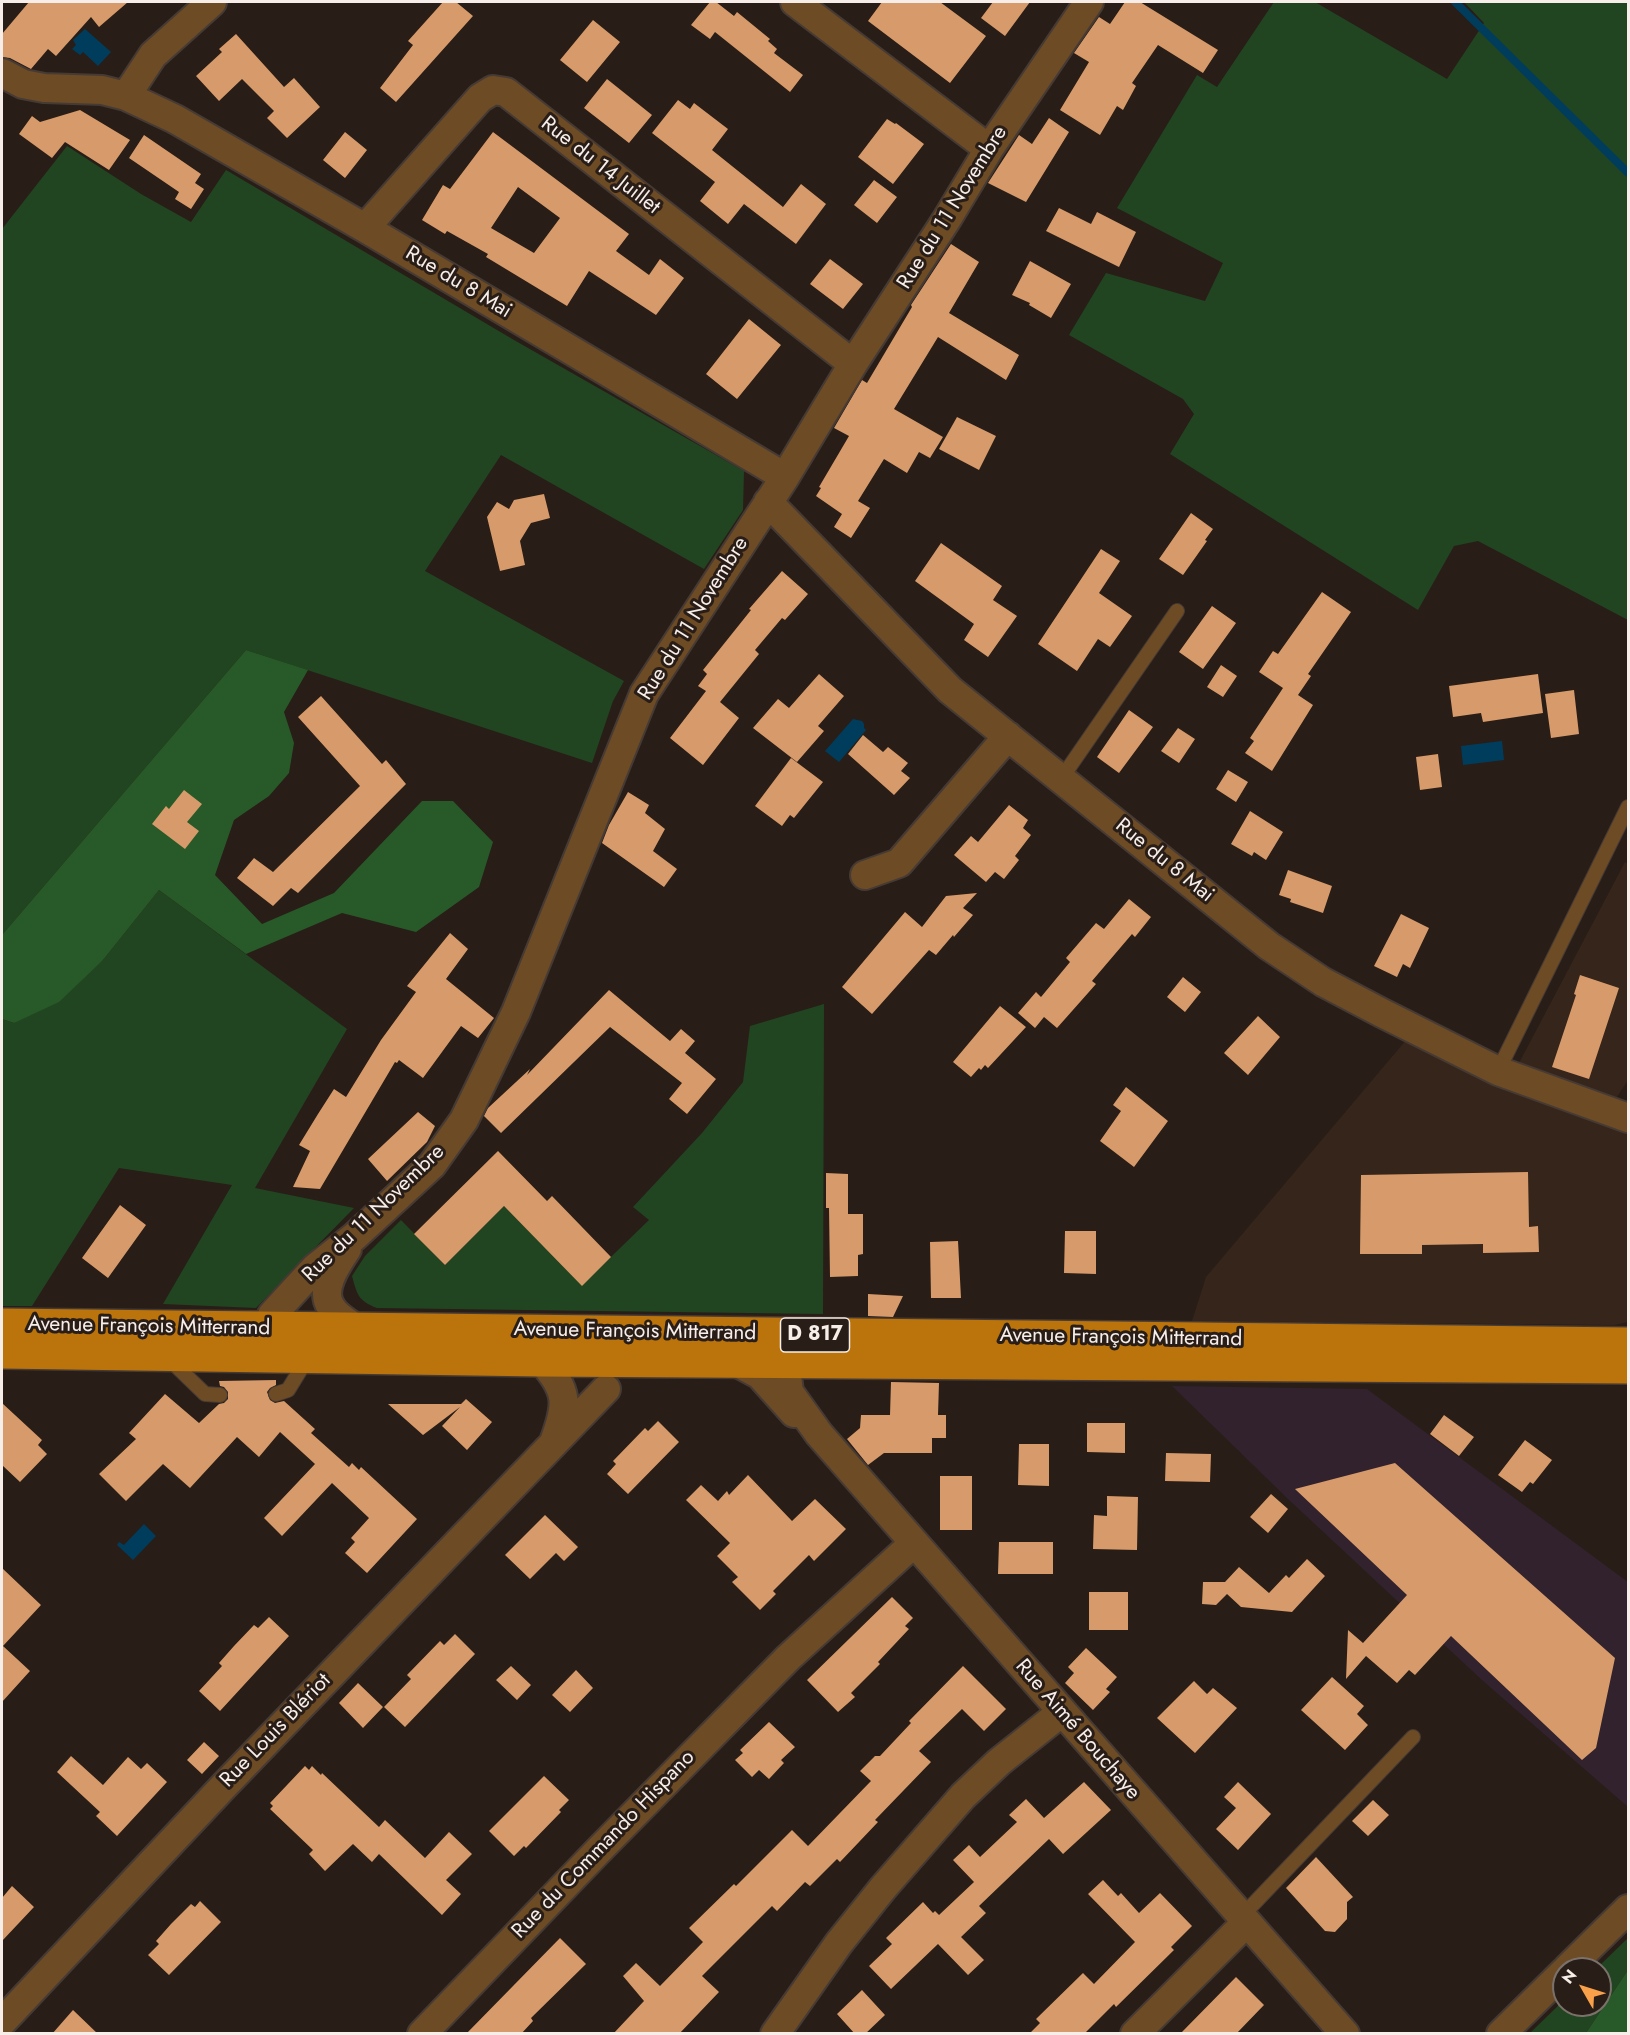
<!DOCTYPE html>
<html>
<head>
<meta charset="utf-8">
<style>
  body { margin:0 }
  #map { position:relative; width:1630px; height:2035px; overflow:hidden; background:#291d17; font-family:Jost,sans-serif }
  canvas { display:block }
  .frame { position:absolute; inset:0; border:3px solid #f7eee9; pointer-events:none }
  .north { position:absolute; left:1552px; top:1957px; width:60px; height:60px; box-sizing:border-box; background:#291d17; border:2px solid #7b716b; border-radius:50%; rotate:309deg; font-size:16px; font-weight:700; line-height:24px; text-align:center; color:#f7eee9 }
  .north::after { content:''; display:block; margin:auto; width:21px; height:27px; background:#f8a14a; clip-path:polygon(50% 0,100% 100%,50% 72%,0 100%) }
</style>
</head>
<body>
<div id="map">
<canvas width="1630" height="2035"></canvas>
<div class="frame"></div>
<div class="north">N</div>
</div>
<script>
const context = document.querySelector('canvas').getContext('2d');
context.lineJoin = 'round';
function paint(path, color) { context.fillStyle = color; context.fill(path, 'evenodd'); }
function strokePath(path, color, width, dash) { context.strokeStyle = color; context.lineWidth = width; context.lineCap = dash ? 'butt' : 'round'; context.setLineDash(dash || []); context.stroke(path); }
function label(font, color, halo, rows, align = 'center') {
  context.font = font + ' Jost,sans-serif'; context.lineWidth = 6; context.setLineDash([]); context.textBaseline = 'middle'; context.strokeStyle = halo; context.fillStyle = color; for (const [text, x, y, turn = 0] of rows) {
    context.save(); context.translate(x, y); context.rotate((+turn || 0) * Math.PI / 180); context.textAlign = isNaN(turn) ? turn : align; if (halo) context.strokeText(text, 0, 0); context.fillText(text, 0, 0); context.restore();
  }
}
paint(new Path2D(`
  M1625,862l3,2v216l-11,17 11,4v221l-13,3 -423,-4 14,-44 217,-257 96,43z`), '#36251b');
paint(new Path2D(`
  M1172,1386l195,3 261,193v225l-145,-126 -194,-181z`), '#31222d');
paint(new Path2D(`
  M1274,2h41l132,77 37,-56 -20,-21h164v618l-150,-79 -24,5 -36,64 -248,-156 24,-40 -11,-15 -114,-64 37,-62 99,28 18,-38 -106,-55 80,-133 20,12z
  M67,146l74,48 50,28 35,-52 288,170 230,131 -1,39 -39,59 -203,-114 -76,116 199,110 -11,20 -21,62 -346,-113 -244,285v-706z
  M159,890l188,139 -92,159 99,20 -98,100 -93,-4 69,-119 -113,-17 -87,138h-30v-287l12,4 89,-63z
  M824,1004l-1,310 -446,-6c-19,-7 -20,-14 -25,-32l13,-20 36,-36 44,45 59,-59 78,79 67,-65 -16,-13 69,-74 41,-51 7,-56z
  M1628,1938v32l-42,63 -57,1 35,-34v5h36v-36h-4z`), '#214521');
paint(new Path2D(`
  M246,650l62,20 -24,42 10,31 -5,30 -20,23 -35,24 -19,55 47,49 72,-31 88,-92h31l40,41 -14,45 -63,45 -74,-19 -96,41 -87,-64 -56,70 -44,42 -45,21 -12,-4v-84z
  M1628,1970v63h-42z`), '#275a28');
paint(new Path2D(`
  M85,29l26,23 -13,14 -15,-14 -3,3 -8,-6 4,-4 -3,-5z
  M853,719l9,2 2,3v4l2,2 -27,32 -14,-11z
  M1502,741l2,19 -41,5 -2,-19z
  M144,1524l12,12 -23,24 -16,-15 2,-3 5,3z`), '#003d5c');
strokePath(new Path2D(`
  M1455,2l173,171`), '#003d5c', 8);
paint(new Path2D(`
  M29,2h99l-29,25 -8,-10 -35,39 -8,-7 -17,20 -21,-11 -8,-1v-23z
  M443,2h13l17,14 -77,86 -16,-14 33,-43 -5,-4z
  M710,2h6l18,14 3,-4 33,27 -2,2 9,8 -3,4 29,22 -13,17 -75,-60 -5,7 -19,-14z
  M882,2h58l46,34 -36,47 -82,-62z
  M993,2h37l-25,34 -24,-18z
  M1125,2h15l78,48 -15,23 -45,-28 -26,38 4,3 -13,24 -6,-4 -17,29 -40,-25 29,-48 -15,-9 25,-36 11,7z
  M593,20l27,22 -33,40 -27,-22z
  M236,34l48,53 10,-9 26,29 -33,31 -20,-20 7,-7 -32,-32 -23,22 -23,-25 26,-24 -3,-3z
  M607,79l45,36 -23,28 -45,-35z
  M678,100l12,9 4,-6 34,26 -16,21 71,57 18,-23 25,20 -30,40 -52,-40 -16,20 -28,-23 15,-19 -63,-49z
  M80,110l50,30 -21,30 -44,-28 -13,16 -33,-24 13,-18 8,6z
  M1049,118l20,14 -43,70 -38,-19 31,-48 13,9z
  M887,119l8,5 1,-1 28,21 -31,40 -35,-27z
  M345,132l22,18 -22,28 -22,-18z
  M493,132l136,102 -13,17 33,24 11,-16 24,19 -28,37 -67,-44 -22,35 -81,-49 2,-3 -41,-23 -2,3 -23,-14 21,-35 7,4zM518,187l42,31 -26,35 -43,-25z
  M144,135l57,39 -6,9 9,6 -13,20 -16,-10 4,-7 -50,-34z
  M874,180l23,17 -20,26 -23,-18z
  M1059,208l32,16 6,-12 39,20 -17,35 -73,-36z
  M951,244l28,18 -30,51 70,42 -13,25 -68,-43 -44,72 49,28 -13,21 -11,-6 -12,21 -23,-14 -26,42 12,7 -19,30 -17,-11 8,-13 -26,-18 5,-8 -2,-1 30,-51 -15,-8 28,-48 5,3 45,-76 -1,-2z
  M830,259l33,25 -20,25 -33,-25z
  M1030,261l41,23 -20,34 -22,-13 1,-2 -18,-8z
  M749,319l32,26 -44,54 -31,-25z
  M957,417l39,19 -17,34 -40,-21z
  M544,494l6,24 -19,5 -11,18 5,24 -25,6 -13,-54 10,-15 12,7 5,-9z
  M1191,513l22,16 -8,11 2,1 -24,34 -24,-16z
  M941,543l61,43 -9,14 24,16 -29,41 -24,-17 10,-16 -59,-43z
  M1101,549l19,12 -21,32 33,23 -22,31 -12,-8 -21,32 -39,-27z
  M782,571l26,23 -23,26 -3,-2 -27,32 4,4 -39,48 19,16 -36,47 -33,-27 36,-47 -8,-5 9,-12 -4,-4 48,-60 -2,-1z
  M1322,592l29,20 -43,62 3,2 -13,19 15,10 -41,66 -27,-18 9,-12 -4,-3 33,-50 -24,-16 14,-21 5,3z
  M1212,606l24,17 -33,46 -24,-17z
  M1221,665l16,11 -14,21 -16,-10z
  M819,674l25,22 -26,30 6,5 -27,31 -44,-34 25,-29 11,9z
  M1538,674l5,39 -60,9 -2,-9 -28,4 -4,-31z
  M1574,690l5,44 -28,4 -6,-44z
  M321,696l61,68 4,-4 20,24 -108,109 -7,-5 -18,18 -36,-28 17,-20 19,14 87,-86 -62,-69z
  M1129,710l24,17 -34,46 -22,-16z
  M1178,728l17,11 -16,24 -18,-12z
  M863,735l20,17 5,-5 20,16 -7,8 9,7 -16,17 -46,-41z
  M1438,754l4,33 -22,3 -4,-33z
  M791,758l32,24 -29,36 -4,-3 -8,11 -27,-20z
  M1228,770l20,12 -12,20 -20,-13z
  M184,790l18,14 -15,18 12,9 -14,18 -33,-25 14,-18 3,3z
  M628,792l21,13 -4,8 20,16 -12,22 24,18 -13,18 -62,-44 7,-18z
  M1009,805l19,15 -5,8 8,7 -16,21 4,4 -15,19 -9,-7 -9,10 -32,-27 17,-19 7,6z
  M1250,811l33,21 -17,28 -12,-8 -2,4 -21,-12z
  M1288,870l44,16 -9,27 -33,-11 1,-3 -12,-4z
  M977,893l-14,15 10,7 -19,22 -1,-2 -17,20 -7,-5 -57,64 -30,-27 63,-75 17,15 24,-31z
  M1129,899l22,18 -16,20 -3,-3 -40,47 4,3 -39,44 -13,-11 -9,11 -17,-15 18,-21 5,5 29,-35 -4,-4 30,-35 8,6z
  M1401,914l28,14 -19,40 -7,-4 -6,13 -23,-11z
  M450,933l18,16 -22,30 48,39 -16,20 -17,-12 -38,52 -24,-18 -2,3 -2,-1 -75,127 -27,-2 17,-36 -11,-6 19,-31 16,-25 12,8 35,-57 35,-48 -9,-6z
  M1580,975l39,13 -30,91 -37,-12 24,-72 -2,-1z
  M1183,977l18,15 -16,20 -18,-15z
  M609,990l61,51 11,-12 14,12 -10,12 31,26 -29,35 -18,-15 13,-16 -72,-56 -109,106 -17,-17 4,-8 42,-39 -3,6z
  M1000,1006l26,21 -38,41 -3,-3 -4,5 -2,-2 -8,9 -18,-15z
  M1258,1016l22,21 -32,38 -24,-22z
  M1126,1087l42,34 -34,46 -34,-26 21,-30 -8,-6z
  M418,1112l17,14 -8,16 -40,39 -19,-22z
  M498,1151l49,50 5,-5 59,61 -29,29 -78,-80 -59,59 -31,-31z
  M1528,1172l1,55 9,-1 1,26 -56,1v-9l-61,1v9h-62l1,-79z
  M826,1173l22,1v40h15v40l-5,1v21l-28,1 -1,-69h-3z
  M120,1205l26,20 -38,53 -26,-20z
  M1065,1231h31v43l-32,-1z
  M958,1241l3,57h-30l-1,-56z
  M868,1294l35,2 -10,21 -25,-1z
  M276,1380v5l-6,3 -3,4 3,8 5,3 9,-2 31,28 -4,4 38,34 3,-4 7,7 2,-3 56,52 -50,54 -22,-20 10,-11 -4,-4 18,-20 -37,-35 -50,53 -18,-18 51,-54 -35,-32 -21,25 -22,-20 -47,51 -27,-24 -37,37 -27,-27 37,-35 -7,-6 36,-39 34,29 20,-19 5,-1 4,-4v-7l-4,-5 -4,-1 -1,-5z
  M891,1382l48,1 -1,32h8v23h-14v15h-48l-16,12 -21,-26 13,-11 1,-13h29z
  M466,1399l26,23 -25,28 -25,-24 18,-19 -37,28 -35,-31h73z
  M2,1403l40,37 -4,5 9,9 -27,28 -18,-17z
  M1444,1415l30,22 -15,19 -29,-22z
  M658,1421l21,21 -51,52 -21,-20 9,-10 -3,-3 32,-33 3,3z
  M1087,1423h38v30l-38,-1z
  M1525,1440l27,20 -19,24 -3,-2 -8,10 -24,-17z
  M1019,1444h30v42l-31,-1z
  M1166,1453l45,1 -1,28 -45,-1z
  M1395,1463l220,195 -19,90 -14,12 -131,-124 -36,39 -6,-5 -12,13 -31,-27 -20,23 2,-49 15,13 44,-48 -112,-106z
  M748,1475l44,46 23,-22 31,30 -32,32 -5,-6 -36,36 3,3 -16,16 -28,-28 6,-5 -21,-21 13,-13 -44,-43 15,-15 17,16 9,-10 2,4z
  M940,1476h32v54h-32z
  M1271,1494l17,15 -20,24 -18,-16z
  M1107,1496l31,1 -1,53 -44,-1 1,-34 13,1z
  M545,1515l33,32 -14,14 -8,-8 -26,26 -25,-24z
  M999,1542h54v32h-55z
  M1307,1559l18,17 -33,36 -51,-5 -14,-13 -11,11 -14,-1 1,-22h22l14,-15 30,26 17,-18 3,3z
  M2,1568l39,37 -38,41 27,25 -28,31z
  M1089,1592h39v38h-39z
  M892,1597l21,21 -8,8 4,3 -31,33 2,2 -29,29 4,4 -17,15 -31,-32z
  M269,1617l20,19 -69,75 -21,-20 23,-25 -3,-3 15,-17 20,-21 4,3z
  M455,1634l20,20 -70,73 -21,-20 27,-28 -4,-4 33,-34 4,4z
  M1086,1648l31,29 -11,12 4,3 -17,18 -28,-27 9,-10 -6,-6z
  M511,1666l20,19 -14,15 -21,-20z
  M963,1666l43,43 -22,22 -22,-22 -43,42 12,11 -56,58 3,2 -38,40 -3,-3 -27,27 -5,-4 -28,29 -5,-5 -70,70 17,16 -40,42h-66l31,-33 -21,-25 13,-13 24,23 43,-44 -14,-14 45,-44 2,2 56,-56 16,16 63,-65 -11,-10 15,-15h5l31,-33 -2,-2z
  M576,1670l17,18 -23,24 -18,-17z
  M1332,1677l32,29 -7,8 11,11 -23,25 -44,-40z
  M1194,1681l13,13 6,-6 24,20 -42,45 -38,-35z
  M358,1683l25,24 -20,21 -24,-25z
  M769,1722l26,25 -14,13 3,3 -15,16 -10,-9 -7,7 -17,-17 8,-7 -3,-3z
  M204,1742l15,14 -17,18 -15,-14z
  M71,1756l32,29 25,-28 13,12 6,-6 20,19 -50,54 -21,-20 4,-4 -43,-40z
  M305,1766l4,4 3,-4 9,9 1,-2 57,54 6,-7 40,38 24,-26 23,22 -26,26 15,14 -19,21 -63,-61 -7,8 -19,-18 -28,27 -16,-17 4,-4 -43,-41 3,-3 -3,-3z
  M544,1776l25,24 -10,10 2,2 -35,36 -2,-2 -10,10 -25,-25z
  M1084,1782l27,28 -48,44 -14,-15 -70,67 7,7 -25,24 23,23 -16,15 -30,-31 -47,45 -22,-23 23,-22 -6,-6 37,-36 10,11 2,-2 4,4 35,-33 -21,-22 16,-15 11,12 37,-35 -8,-7 17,-16 18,19z
  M1238,1782l33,32 -33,36 -22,-21 20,-21 -12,-11z
  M1373,1800l16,15 -21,21 -16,-15z
  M1316,1857l37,40 -6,5v17l-12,13 -10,-1 -39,-43z
  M1103,1880l15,16 3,-3 18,20 21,-20 32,33 -21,21 3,3 -58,57 -2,-3 -30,30h-55l11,-11 -4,-4 47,-46 11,11 41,-42 -47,-48z
  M12,1886l22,21 -32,34v-43z
  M200,1901l21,21 -52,53 -21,-20 11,-11 -3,-3 15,-17 20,-20 4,3z
  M560,1938l26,26 -55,54 2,3 -12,13h-55z
  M1236,1977l28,28 -28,29h-56z
  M862,1990l23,25 -20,19h-10l-18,-20z
  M73,2010l25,24h-46z`), '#d79a6a');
const lane = new Path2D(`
  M1061,779l116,-168
  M1498,1071l130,-264
  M170,1360l35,34 15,1
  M276,1394l12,-4 19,-31
  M1241,1917l172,-180`);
const street = new Path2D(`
  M795,2l194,147
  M2,73l21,11 21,4 58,2 24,6 49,23 190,109 420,249
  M126,96l27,-41 59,-53
  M365,228l115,-130 13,-8 13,2 347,272
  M768,502l182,188 319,256 54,36 59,31 116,58 130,47
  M865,875l34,-12 109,-127
  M347,1249c-10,15 -28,40 -16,58 5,9 17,16 26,22
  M269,1328l3,-13 20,-22 23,-25 39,-31 78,-72 32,-45 52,-108 128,-318 141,-217 68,-113 94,-145 42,-70 100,-147
  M541,1360c28,31 27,44 13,82
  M734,1361l26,14 34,38
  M789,1361l-2,15 2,16 30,42 526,600
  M1567,1969l61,-60
  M2,2022l220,-234 384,-399
  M422,2034l178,-185 188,-191 126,-115
  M775,2034l64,-91 44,-55 80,-92 36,-34 63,-50
  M1135,2034l111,-111
  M1501,2034l63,-62`);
const primary = new Path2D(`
  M2,1325l1626,19
  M2,1352l539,8 1087,7`);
strokePath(lane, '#463a34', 16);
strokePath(street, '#463a34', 32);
strokePath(primary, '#463a34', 36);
strokePath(lane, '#6d4b25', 14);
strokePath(street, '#6d4b25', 28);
strokePath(primary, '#bb740c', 33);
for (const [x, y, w] of [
  [815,1335,69]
]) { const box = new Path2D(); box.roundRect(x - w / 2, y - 17, w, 34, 4.5); context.fillStyle = '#291d17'; context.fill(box); strokePath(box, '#f7eee9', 1.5); }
label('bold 20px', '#f7eee9', null, [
  ["D 817",815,1335]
]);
label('21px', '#f7eee9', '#291d17', [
  ["Rue du 14 Juillet",600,166,38],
  ["Rue du 11 Novembre",953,208,-58],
  ["Rue du 8 Mai",458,283,31],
  ["Rue du 11 Novembre",694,619,-58],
  ["Rue du 8 Mai",1164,861,39],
  ["Rue du 11 Novembre",374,1214,-44],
  ["Avenue François Mitterrand",149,1327,1],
  ["Avenue François Mitterrand",635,1332,1],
  ["Avenue François Mitterrand",1121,1338,1],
  ["Rue Aimé Bouchaye",1077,1730,49],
  ["Rue Louis Blériot",276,1731,-46],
  ["Rue du Commando Hispano",604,1845,-46]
]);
</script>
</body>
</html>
